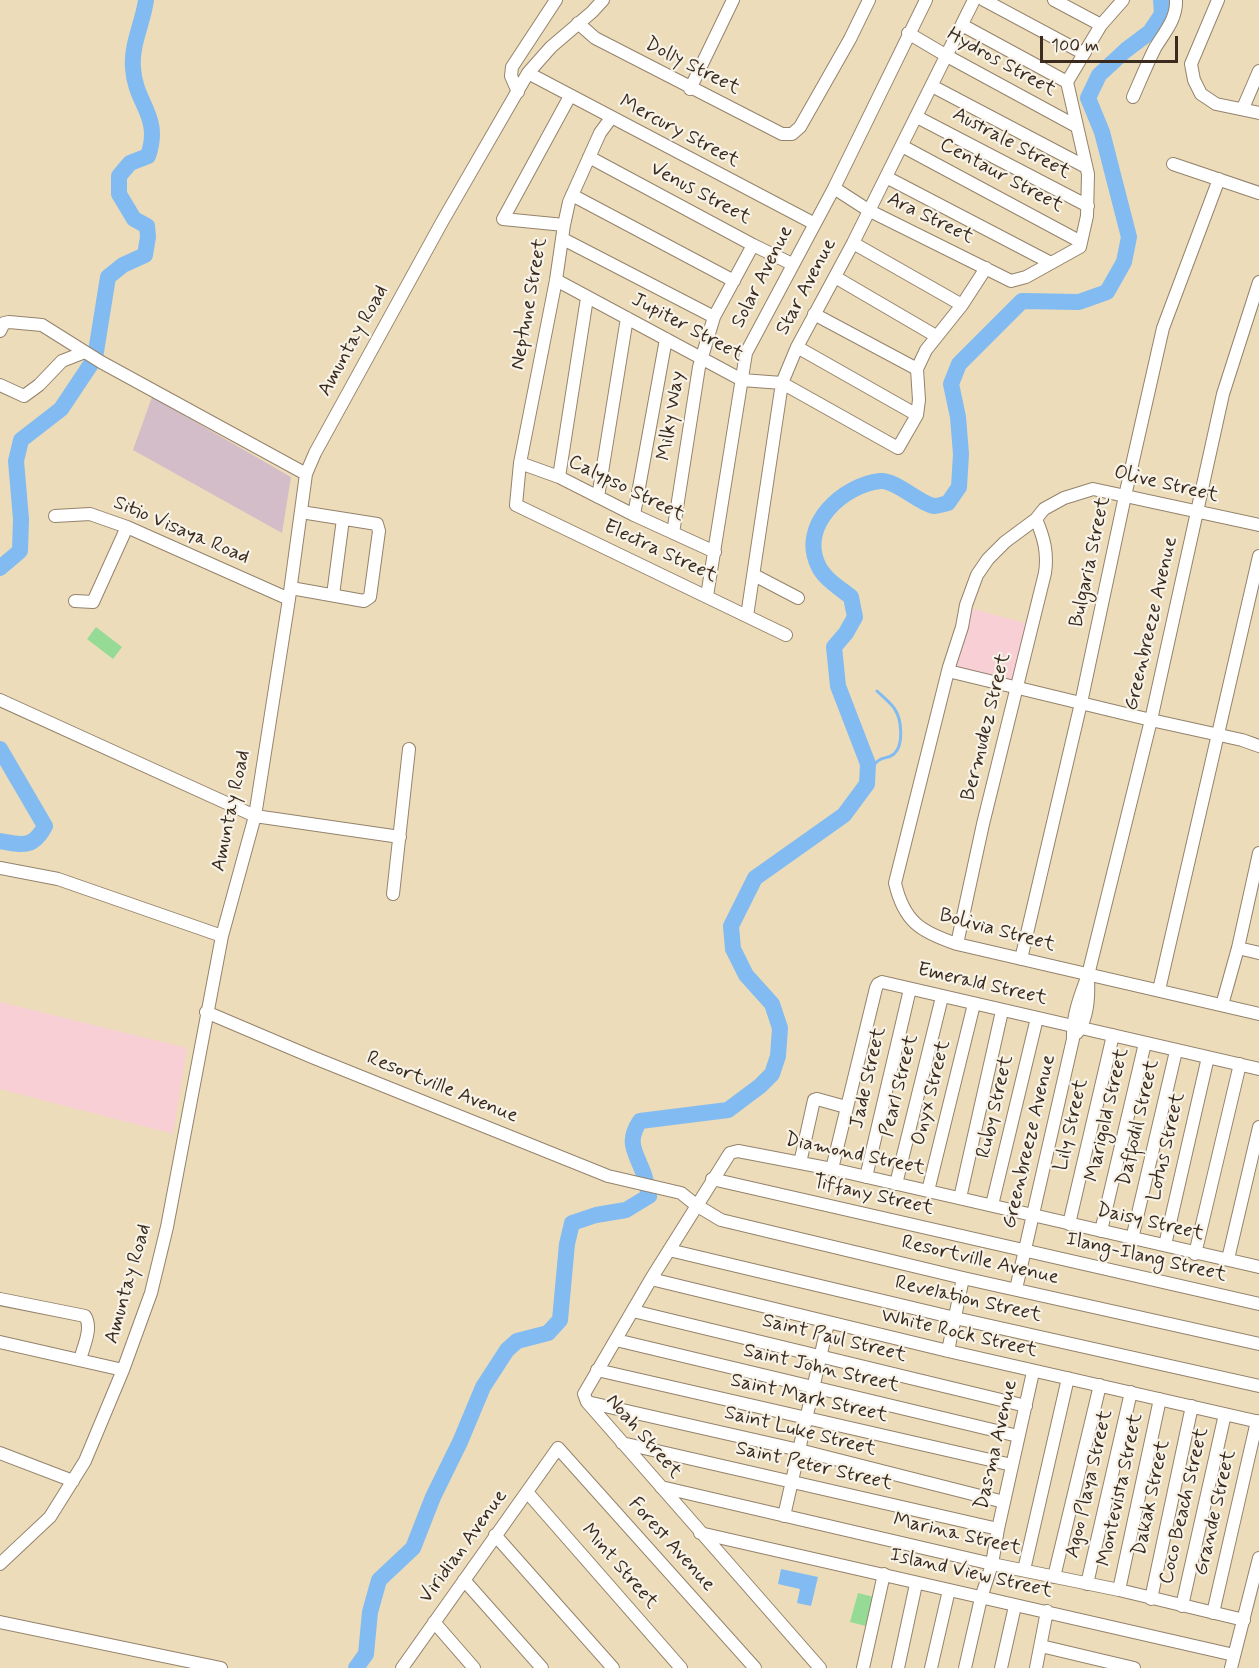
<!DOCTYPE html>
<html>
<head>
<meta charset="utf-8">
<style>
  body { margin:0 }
  #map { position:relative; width:1259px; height:1668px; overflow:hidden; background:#eddcb9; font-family:Mynerve,sans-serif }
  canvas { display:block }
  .scale { position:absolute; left:1040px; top:36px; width:138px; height:27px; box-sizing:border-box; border:3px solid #3b2a1e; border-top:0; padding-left:8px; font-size:18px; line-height:21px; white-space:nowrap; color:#3b2a1e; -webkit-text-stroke:4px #f7f3e8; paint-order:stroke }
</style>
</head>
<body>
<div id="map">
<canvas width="1259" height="1668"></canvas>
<div class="scale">100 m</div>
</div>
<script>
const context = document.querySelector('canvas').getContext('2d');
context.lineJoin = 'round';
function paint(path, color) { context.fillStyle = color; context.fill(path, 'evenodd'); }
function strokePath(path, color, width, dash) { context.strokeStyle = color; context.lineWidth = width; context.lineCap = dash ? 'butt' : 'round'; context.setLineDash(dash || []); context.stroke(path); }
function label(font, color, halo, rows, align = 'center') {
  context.font = font + ' Mynerve,sans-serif'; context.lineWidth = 4.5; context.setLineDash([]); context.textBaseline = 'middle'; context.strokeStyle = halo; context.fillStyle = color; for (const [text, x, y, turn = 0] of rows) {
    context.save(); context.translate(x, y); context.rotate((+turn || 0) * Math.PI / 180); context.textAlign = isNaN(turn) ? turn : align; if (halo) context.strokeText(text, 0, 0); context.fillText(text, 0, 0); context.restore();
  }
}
paint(new Path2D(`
  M970,608l59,16 -16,61 -59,-16z
  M0,1002l187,46 -14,86 -173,-45z`), '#f7cfd5');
paint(new Path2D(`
  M152,397l139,80 -9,56 -149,-83z`), '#d2bdc8');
paint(new Path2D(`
  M96,627l26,20 -9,12 -26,-20z
  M858,1593l20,5 -8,29 -20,-5z`), '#95db95');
paint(new Path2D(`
  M781,1569l37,8 -7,29 -14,-3 3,-14 -22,-5z`), '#81bbf2');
strokePath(new Path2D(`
  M868,773c3,-5 7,-11 13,-14 5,-2 8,-1 13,-5 10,-9 8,-35 0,-46 -4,-6 -12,-12 -17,-17`), '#81bbf2', 3);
strokePath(new Path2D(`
  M0,568l20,-17 1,-32 -5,-58 5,-21 40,-31 34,-51 13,-81 15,-12 22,-10 3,-18 -1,-11 -13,-7 -15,-25v-18l11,-13 18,-7c14,-40 -13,-52 -15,-88 -2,-24 10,-45 13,-68
  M0,749l45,77c-12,23 -23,19 -45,15
  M356,1668l10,-14 4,-42 9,-32 34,-32 20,-51 27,-55 23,-55 24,-37 10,-9 31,-8 12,-13 7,-76 5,-21 24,-8 30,-5 23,-14c-2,-8 -3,-17 -6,-24 -8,-21 -17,-30 -3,-51l88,-11 32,-24 12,-12 6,-18 2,-28 -8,-24 -26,-29 -13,-26 -2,-23 24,-48 89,-63 23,-31 1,-20 -30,-78 -4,-39 12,-14 9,-16 -4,-20c-11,-9 -27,-18 -33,-32 -19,-40 25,-80 62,-84 15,-2 40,23 54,25 4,0 10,-2 14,-3l11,-16 2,-33 -3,-37 -7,-33 8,-20 63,-63 57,1 28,-10 17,-30 5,-25 -27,-105 -14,-34 11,-23 27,-25 24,-18 12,-18 -1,-14`), '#81bbf2', 16);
const minor = new Path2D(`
  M984,0l99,53
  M1054,0l47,25
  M1218,0l-27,64 3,16 7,14 15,10 43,9
  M578,23l17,15 187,96h10l8,-7 50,-88 19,-39
  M962,25l105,57
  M908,33l39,23 129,70
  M528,73l285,150
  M932,86l154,81
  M690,89l43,-89
  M518,92l-7,-16 1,-9 44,-67
  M1133,97c7,-16 14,-33 22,-49 9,-15 22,-29 21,-48
  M1243,108l16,-37
  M917,117l171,89
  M611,118l-11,15 -31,69 -5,23 -8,55 -36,183 -4,42 270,130
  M902,146l179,96
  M589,157l164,88 39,19
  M1173,164l86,29
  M886,177l165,86
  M834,188l34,22 143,71 15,-4 54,-30 7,-31 1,-42 -21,-92 34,-57 22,-25
  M572,195l162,86
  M564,225l-61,-6 67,-123
  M563,239l151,78
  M853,243l109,62
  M835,277l101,59
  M556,280l186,100 40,3 116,65 19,-33 2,-15 -2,-31 9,-19 36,-45 24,-37
  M814,314l103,55
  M0,331l4,-8 5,-1 33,3 59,37 205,112
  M797,347l120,68
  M0,385l24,11 15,-11 23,-24 23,-9
  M520,463l39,14 75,38 81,37
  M559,477l28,-179
  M598,497l29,-179
  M634,515l32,-176
  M55,516l35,-2 37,13 162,72
  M1259,525l-166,-36 -29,9 -20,11 -8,10 -31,23 -17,17 -11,16 -11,30 -4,22 -13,40 -54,216c9,39 26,49 62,61l302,70
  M673,533l26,-166 15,-50 39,-72
  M754,575l44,23
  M291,588l73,13 6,-4 9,-66 -2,-7 -76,-12
  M333,595l10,-76
  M707,596l39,-243 88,-165 92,-188
  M75,601l18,1 34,-75
  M747,616l35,-233 15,-36 56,-104 121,-243
  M948,671l203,49 91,20 17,6
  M0,700l255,116 145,21
  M0,868l58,11 164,57
  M393,894l16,-145
  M957,944l26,-120 62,-251c3,-20 -1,-35 -9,-54
  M1238,948l21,5
  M1021,959l60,-256 44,-207 38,-168 56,-149
  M1159,990l100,-434
  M1222,1005l16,-57 21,-95
  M206,1012l106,45 296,119 73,17 15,12 25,15 242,58 296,66
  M1077,1033c11,-15 12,-35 11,-53
  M800,1163l14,-63 3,-1 29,8
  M832,1169l44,-181 2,-4 4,-2 377,87
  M866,1177l44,-188
  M712,1179l547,125
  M896,1184l46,-187
  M928,1191l46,-187
  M960,1198l42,-187
  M992,1205l45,-187
  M1069,1224l44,-189
  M1101,1231l44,-188
  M1132,1239l44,-188
  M1165,1245l43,-188
  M669,1250l286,68 304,68
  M1195,1254l45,-190
  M1228,1259l31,-132
  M651,1279l297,72 311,71
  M1016,1289l57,-250c-1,-22 7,-43 15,-64l63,-255 72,-326 36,-112
  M0,1299l85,17c8,12 -2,31 -5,44
  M633,1311l393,95
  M616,1340l402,96
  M0,1342l123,28
  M948,1351l15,-73
  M597,1370l415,95
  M587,1402l212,48 205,52
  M622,1443l376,86
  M0,1453l73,28
  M661,1487l331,77 127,26 125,30
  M527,1492l154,176
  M784,1516l44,-193
  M700,1533l534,122
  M495,1535l118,133
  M0,1564l50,-47 35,-56 38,-91 28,-77 16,-66 55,-291 33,-120 34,-217 17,-125 9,-21 127,-231 86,-149 23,-26 41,-35 11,-12
  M1024,1570l44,-192
  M1054,1577l46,-192
  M464,1580l78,88
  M1087,1584l44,-192
  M1119,1590l41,-191
  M1151,1599l41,-193
  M1182,1606l43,-192
  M1213,1613l44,-192
  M0,1622l221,46
  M434,1622l40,46
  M1041,1646l93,22
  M402,1668l156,-220 197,220
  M820,1668l-233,-266 -3,-8 67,-115 79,-126 8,-2 94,18 427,98
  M863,1668l21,-94
  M898,1668l18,-84
  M931,1668l18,-78
  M965,1668l16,-70 11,-34 6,-35 35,-157
  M1001,1668l14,-62
  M1036,1668l11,-57
  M1231,1668l28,-110`);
strokePath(minor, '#94836c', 14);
strokePath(minor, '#fff', 12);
label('20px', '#3b2a1e', '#f7f3e8', [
  ["Hydros Street",1001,63,29],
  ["Dolly Street",692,67,27],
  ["Mercury Street",679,132,28],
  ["Australe Street",1011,144,28],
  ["Centaur Street",1001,176,28],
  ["Venus Street",700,194,28],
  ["Ara Street",930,219,26],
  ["Solar Avenue",763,277,-63],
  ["Star Avenue",807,287,-62],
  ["Neptune Street",530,304,-80],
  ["Jupiter Street",687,328,28],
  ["Amuntay Road",354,341,-61],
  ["Milky Way",672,416,-81],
  ["Olive Street",1166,485,13],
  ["Calypso Street",626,489,26],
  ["Sitio Visaya Road",181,531,23],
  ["Electra Street",660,552,25],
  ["Bulgaria Street",1091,562,-78],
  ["Greenbreeze Avenue",1152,624,-77],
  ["Bermudez Street",987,727,-76],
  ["Amuntay Road",232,811,-78],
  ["Bolivia Street",997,931,15],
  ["Emerald Street",982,985,13],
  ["Jade Street",869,1078,-77],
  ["Pearl Street",900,1086,-76],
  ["Resortville Avenue",442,1088,22],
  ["Onyx Street",932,1093,-76],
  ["Ruby Street",996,1107,-77],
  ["Marigold Street",1108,1115,-77],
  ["Daffodil Street",1139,1123,-77],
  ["Lily Street",1072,1125,-77],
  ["Greenbreeze Avenue",1030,1142,-77],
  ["Lotus Street",1167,1147,-77],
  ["Diamond Street",855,1155,12],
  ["Tiffany Street",873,1196,13],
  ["Daisy Street",1150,1223,13],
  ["Ilang-Ilang Street",1146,1258,13],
  ["Resortville Avenue",980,1261,13],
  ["Amuntay Road",129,1284,-74],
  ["Revelation Street",968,1300,13],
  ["White Rock Street",959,1334,13],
  ["Saint Paul Street",834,1339,14],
  ["Saint John Street",821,1369,13],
  ["Saint Mark Street",809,1399,13],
  ["Saint Luke Street",800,1432,14],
  ["Noah Street",643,1437,49],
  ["Dasma Avenue",997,1445,-77],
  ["Saint Peter Street",814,1467,13],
  ["Agoo Playa Street",1090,1484,-77],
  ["Montevista Street",1121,1490,-78],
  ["Dakak Street",1152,1498,-78],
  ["Coco Beach Street",1185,1506,-77],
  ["Grande Street",1216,1513,-77],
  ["Marina Street",957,1535,13],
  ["Forest Avenue",671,1545,48],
  ["Viridian Avenue",464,1547,-54],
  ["Mint Street",619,1567,49],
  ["Island View Street",971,1574,13]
]);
</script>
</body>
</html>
